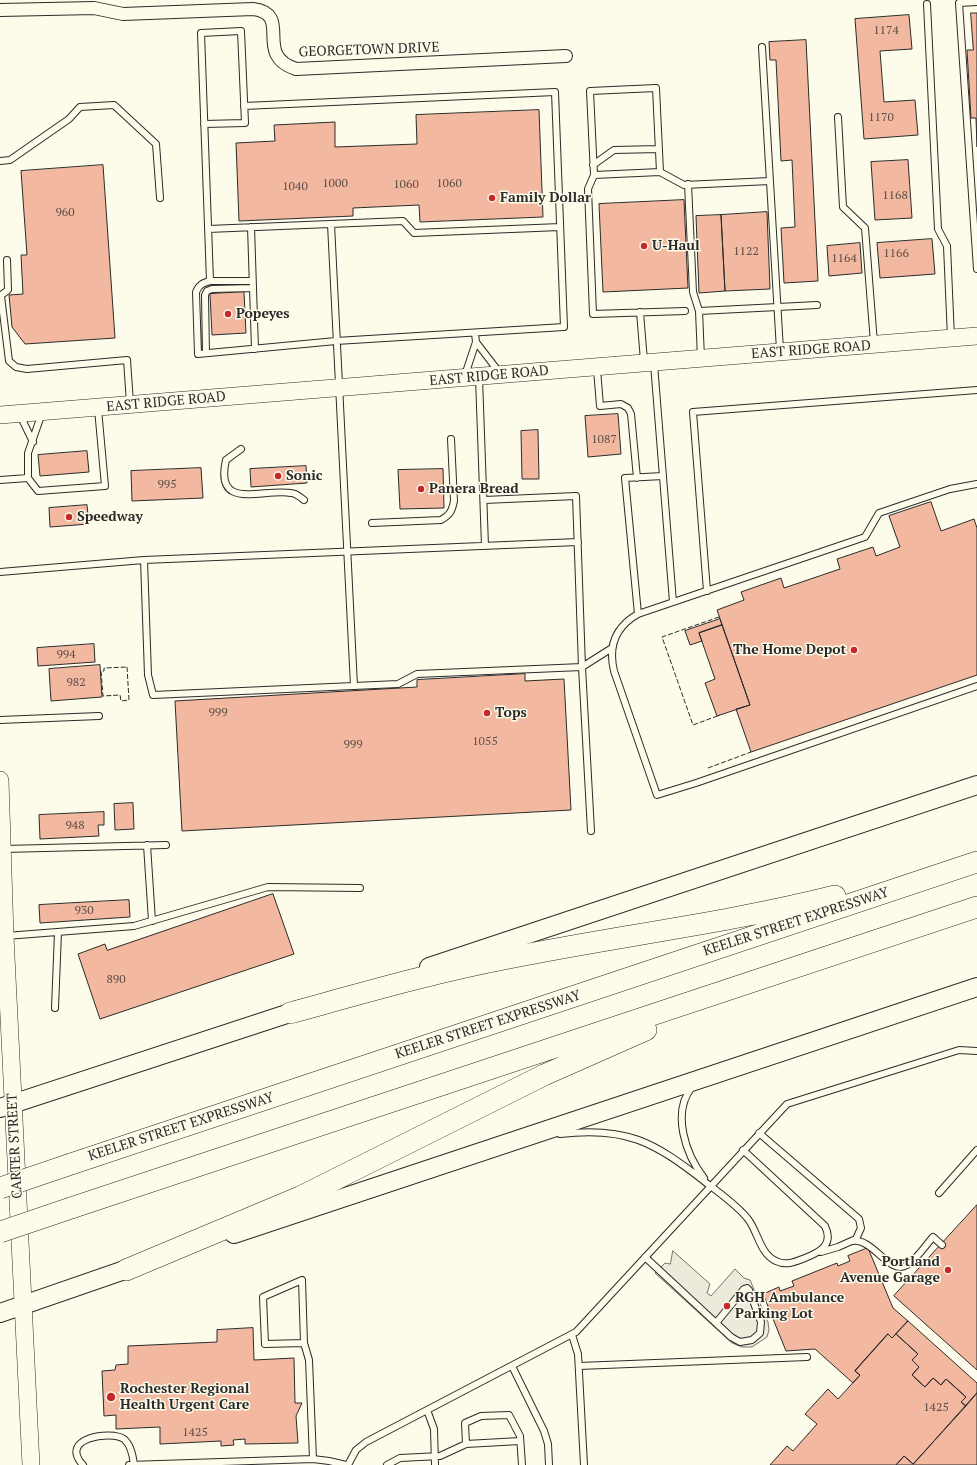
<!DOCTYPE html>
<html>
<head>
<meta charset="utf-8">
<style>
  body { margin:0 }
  canvas { display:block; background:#fdfbea }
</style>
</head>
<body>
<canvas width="977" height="1465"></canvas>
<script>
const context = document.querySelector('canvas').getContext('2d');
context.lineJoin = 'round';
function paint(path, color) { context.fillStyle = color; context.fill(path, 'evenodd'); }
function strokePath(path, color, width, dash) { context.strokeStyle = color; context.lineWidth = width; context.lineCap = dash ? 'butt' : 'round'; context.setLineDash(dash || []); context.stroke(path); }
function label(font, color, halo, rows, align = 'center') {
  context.font = font + ' "PT Serif",serif'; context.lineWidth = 3; context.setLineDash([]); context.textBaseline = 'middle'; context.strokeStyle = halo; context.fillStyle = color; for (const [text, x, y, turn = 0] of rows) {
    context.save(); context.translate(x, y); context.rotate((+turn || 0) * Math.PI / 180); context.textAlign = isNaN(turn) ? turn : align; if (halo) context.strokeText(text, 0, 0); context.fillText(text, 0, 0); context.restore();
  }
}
const parking = new Path2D(`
  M673,1251l37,33 -3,9 4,3 24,-27 9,9 6,2 18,42 1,8 -2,7 -15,10h-10l-10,-4 -77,-70 10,-10 5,1z`);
paint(parking, '#eceadb');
strokePath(parking, '#74746e', 1);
const building = new Path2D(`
  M971,13h6v134l-1,-29h-5l-4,-68h6z
  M909,15l3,34 -32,2 4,51 31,-2 3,35 -54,4 -9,-120z
  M806,40l12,241 -34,2 -3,-55 14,-1 -3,-67 -11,1 -5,-101h-6l-1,-18z
  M539,110l4,107 -123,5 -1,-17 -66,3v8l-114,5 -3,-78 39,-2 -1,-16 61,-3v25l82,-3 -1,-29z
  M908,160l4,58 -37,2 -4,-58z
  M103,165l12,173 -90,6 -13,-17 -3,-32 14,-1 -2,-39h6l-6,-84z
  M684,200l4,88 -85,4 -4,-88z
  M767,212l3,77 -45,2 -4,-76z
  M721,215l4,76 -26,2 -3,-77z
  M932,239l3,35 -55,4 -3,-35z
  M860,243l2,30 -33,3 -2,-30z
  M244,292l2,41 -34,2 -2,-41z
  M618,414l3,40 -33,3 -3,-41z
  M538,430l1,49h-17l-1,-48z
  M87,451l2,21 -49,4 -2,-21z
  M306,466l1,17 -56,4 -1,-18z
  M201,468l2,30 -71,3 -1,-30z
  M443,469l1,39 -44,1 -2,-39z
  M931,502l10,29 33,-12 3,9v147l-226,77 -15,-43 14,-4 -33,-95 27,-10 -3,-8 40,-14 3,10 56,-19 -3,-10 36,-12 3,9 24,-9 -11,-31z
  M87,505l2,19 -39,3 -1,-19z
  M720,619l2,6 -23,8 3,8 -12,4 -5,-14z
  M722,625l28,80 -33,11 -12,-33 10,-4 -16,-46z
  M94,644l1,18 -57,4 -1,-18z
  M100,665l2,32 -51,4 -2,-32z
  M525,674v7l39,-2 7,131 -389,21 -7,-130 242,-14v-7z
  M133,803l1,26 -19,1 -1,-26z
  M104,812v13h-6l1,11 -59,3 -1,-24z
  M273,894l21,60 -194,65 -22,-65 27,-10 2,6z
  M129,900l1,17 -90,6 -1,-18z
  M977,1205v165l-83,-74z
  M868,1248l25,60 15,13 -16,17 -4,-4 -33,37 5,4 -7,8 -38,-34 -29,2 -23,-57 16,-7 1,4 14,-5 -2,-5 45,-18 1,3 12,-5 -2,-5z
  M908,1321l69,62v10l-11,13 -5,-4 5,-5 -20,-18 -5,6 -8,-7 -8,9 -13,-12 7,-8 -7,-7 6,-6 -22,-20z
  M253,1328l1,32 40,-2 1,45h7l-6,13 2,27 -53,1v-5l-12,1 1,5 -13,1v-5l-61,3v-17l-44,2v-14l-12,1 -2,-45 13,-1 1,-5 12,-1v-18l89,-4v-12z
  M888,1334l4,4 4,-4 22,20 -6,6 7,7 -7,8 13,12 8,-9 8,7 5,-6 20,18 -5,5 5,4 -53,58 -9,-8 -8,9h-126l17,-19 6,5 24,-27 -12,-10 23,-25 10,10 22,-24 -5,-4z
  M977,1393v72h-81l8,-9 9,8z`);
paint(building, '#f2b8a0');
strokePath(building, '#2b2b2b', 1);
const service = new Path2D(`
  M977,2l-18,1 18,266
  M927,4l11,225 9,17 4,92
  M762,47l18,303
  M244,106l311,-14 9,235 -228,14 -138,13 -2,-62c3,-7 6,-9 14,-11h42
  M838,117l5,90 22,21 9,115
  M204,124l41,-1 -4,-92 -40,2 9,248
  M0,161l10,-1 59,-41 11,-12 34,-2 42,39 4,54
  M593,165l21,-15 45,-1
  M594,175l-4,-84 66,-3 4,84
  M688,184l5,108 6,19 2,47
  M331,224l23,462
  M251,227l4,122
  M208,229l195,-8 11,12 146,-6
  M0,296l8,-6 -1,-30
  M1,296l8,65 7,6 11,2 100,-9 3,43
  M685,311l-92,3 -5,-125 6,-14 66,-3 24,13 86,-4
  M699,311l118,-6
  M640,312l4,49
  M476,342l23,30
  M206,353l-1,-58 2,-4 5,-2 41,-1
  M654,364l19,238
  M597,369l3,37 21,-2 7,4 3,6 6,64
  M465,375l11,-33 -1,-9
  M479,378l6,168
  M42,413l-14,40v25l10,13 67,-5 -7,-77
  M20,415l13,27
  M241,449l-15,11c-12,52 37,28 65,33 5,0 9,4 13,7
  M0,480l28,-2
  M977,484l-27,5 -71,24 -14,24 -227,77c-23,13 -30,32 -24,57l43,124 39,-12 281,-97
  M484,500l92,-4 6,171 9,164
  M372,523l69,-3c9,-5 11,-9 13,-19l-3,-62
  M144,560l4,115 5,20 245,-11 19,-10 165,-7 30,-19
  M0,572l144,-12 434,-18
  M707,591l-14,-179 284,-22
  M638,614l-13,-136 38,-2
  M0,720l99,-4
  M147,845l5,76
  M4,849l162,-4
  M6,936l128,-10 134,-39 92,1
  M55,1008l3,-76
  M692,1087c-21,26 -6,68 12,91
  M759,1133l100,86 2,9 -5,11 -18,8 -17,5
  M560,1134c66,-8 94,8 144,47 15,12 32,23 44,38 10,13 12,35 28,42 10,5 19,1 29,-3 15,-6 29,-13 20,-32l-82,-76
  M939,1193l38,-43
  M853,1241c20,-3 37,35 54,24 10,-6 18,-19 26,-28l9,8
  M645,1257l86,80 9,5 12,-2 8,-7 1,-11 -12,-32 -2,-2 -3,1 -28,34
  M572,1335l6,19 6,111
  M304,1343l-39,1 -2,-47 39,-17 2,63 5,17 4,99
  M512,1366l32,65 4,13 1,21
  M579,1366l228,-9
  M427,1410l7,19 1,36
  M466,1444l-1,-21 16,-7 28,-1 11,21 2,29
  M83,1465c-25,-27 28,-35 41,-26 7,6 9,17 10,26
  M129,1465l184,-6 16,2 17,4
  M348,1465l8,-15 10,-8 210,-110 211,-228 172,-54 18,1
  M387,1465l13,-7 40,-2 26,-12 54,-3`);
const minor = new Path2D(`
  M0,10l94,-2 29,6 130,-5c41,5 -1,46 43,60l270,-13`);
const secondary = new Path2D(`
  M0,415l977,-79
  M0,780l5,156 26,529`);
const primary = new Path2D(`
  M429,967l548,-182
  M0,1108l302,-99
  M234,1234l743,-247
  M0,1313l139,-48`);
const motorway = new Path2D(`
  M290,1013c73,-20 145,-41 219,-55 109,-22 219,-35 326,-62
  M71,1164l906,-302
  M71,1208l906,-301
  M126,1270l174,-73 244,-122 102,-45`);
strokePath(service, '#2b2b2b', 8);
strokePath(minor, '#2b2b2b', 14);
strokePath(secondary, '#2b2b2b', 18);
strokePath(primary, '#2b2b2b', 20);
strokePath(motorway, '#2b2b2b', 22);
strokePath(service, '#fdfbea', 6);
strokePath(minor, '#fdfbea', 12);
strokePath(secondary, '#fdfbea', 17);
strokePath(primary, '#fdfbea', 18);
strokePath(motorway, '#fdfbea', 21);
const motorwayBridge = new Path2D(`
  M0,1188l71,-24
  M0,1232l71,-24`);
strokePath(motorwayBridge, '#2b2b2b', 22, []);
strokePath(motorwayBridge, '#fdfbea', 21);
strokePath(new Path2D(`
  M719,617l-57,20 31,88 27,-10
  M127,667l2,33 -8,1 -1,-6 -17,1 -2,-25h3v-3z
  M708,768l43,-16`), '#2b2b2b', 1, [5, 2]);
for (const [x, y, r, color] of [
  [492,198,4,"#c62828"],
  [644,246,4,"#c62828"],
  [228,314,4,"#c62828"],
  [278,476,4,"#c62828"],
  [421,489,4,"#c62828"],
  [69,517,4,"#c62828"],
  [854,650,4,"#c62828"],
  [487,713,4,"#c62828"],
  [948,1270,4,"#c62828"],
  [727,1306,4,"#c62828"],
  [111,1397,5,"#c62828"]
]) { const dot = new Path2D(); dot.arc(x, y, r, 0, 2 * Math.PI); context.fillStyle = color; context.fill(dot); strokePath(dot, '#fdfbea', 1.5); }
label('12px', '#5d4e48', null, [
  ["1174",886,31],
  ["1170",881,118],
  ["1000",335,184],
  ["1060",449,184],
  ["1060",406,185],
  ["1040",295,187],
  ["1168",895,196],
  ["960",65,213],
  ["1122",746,252],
  ["1166",896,254],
  ["1164",844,259],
  ["1087",604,440],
  ["995",167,485],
  ["994",66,655],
  ["982",76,683],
  ["999",218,713],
  ["1055",485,742],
  ["999",353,745],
  ["948",75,826],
  ["930",84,911],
  ["890",116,980],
  ["1425",936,1408],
  ["1425",195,1433]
]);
label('14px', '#2b2b2b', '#fdfbea', [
  ["GEORGETOWN DRIVE",369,50,-2],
  ["EAST RIDGE ROAD",811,350,-4],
  ["EAST RIDGE ROAD",489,376,-5],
  ["EAST RIDGE ROAD",166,402,-5],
  ["KEELER STREET EXPRESSWAY",796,922,-18],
  ["KEELER STREET EXPRESSWAY",488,1025,-18],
  ["KEELER STREET EXPRESSWAY",181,1127,-18],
  ["CARTER STREET",15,1146,-93]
]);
label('bold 14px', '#2b2b2b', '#fdfbea', [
  ["Family Dollar",500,198],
  ["U-Haul",652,246],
  ["Popeyes",236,314],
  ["Sonic",286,476],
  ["Panera Bread",429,489],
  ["Speedway",77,517],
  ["The Home Depot",846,650,"right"],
  ["Tops",495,713],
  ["Portland",940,1262,"right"],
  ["Avenue Garage",940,1278,"right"],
  ["RGH Ambulance",735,1298],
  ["Parking Lot",735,1314],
  ["Rochester Regional",120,1389],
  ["Health Urgent Care",120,1405]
], 'left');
</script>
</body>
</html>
